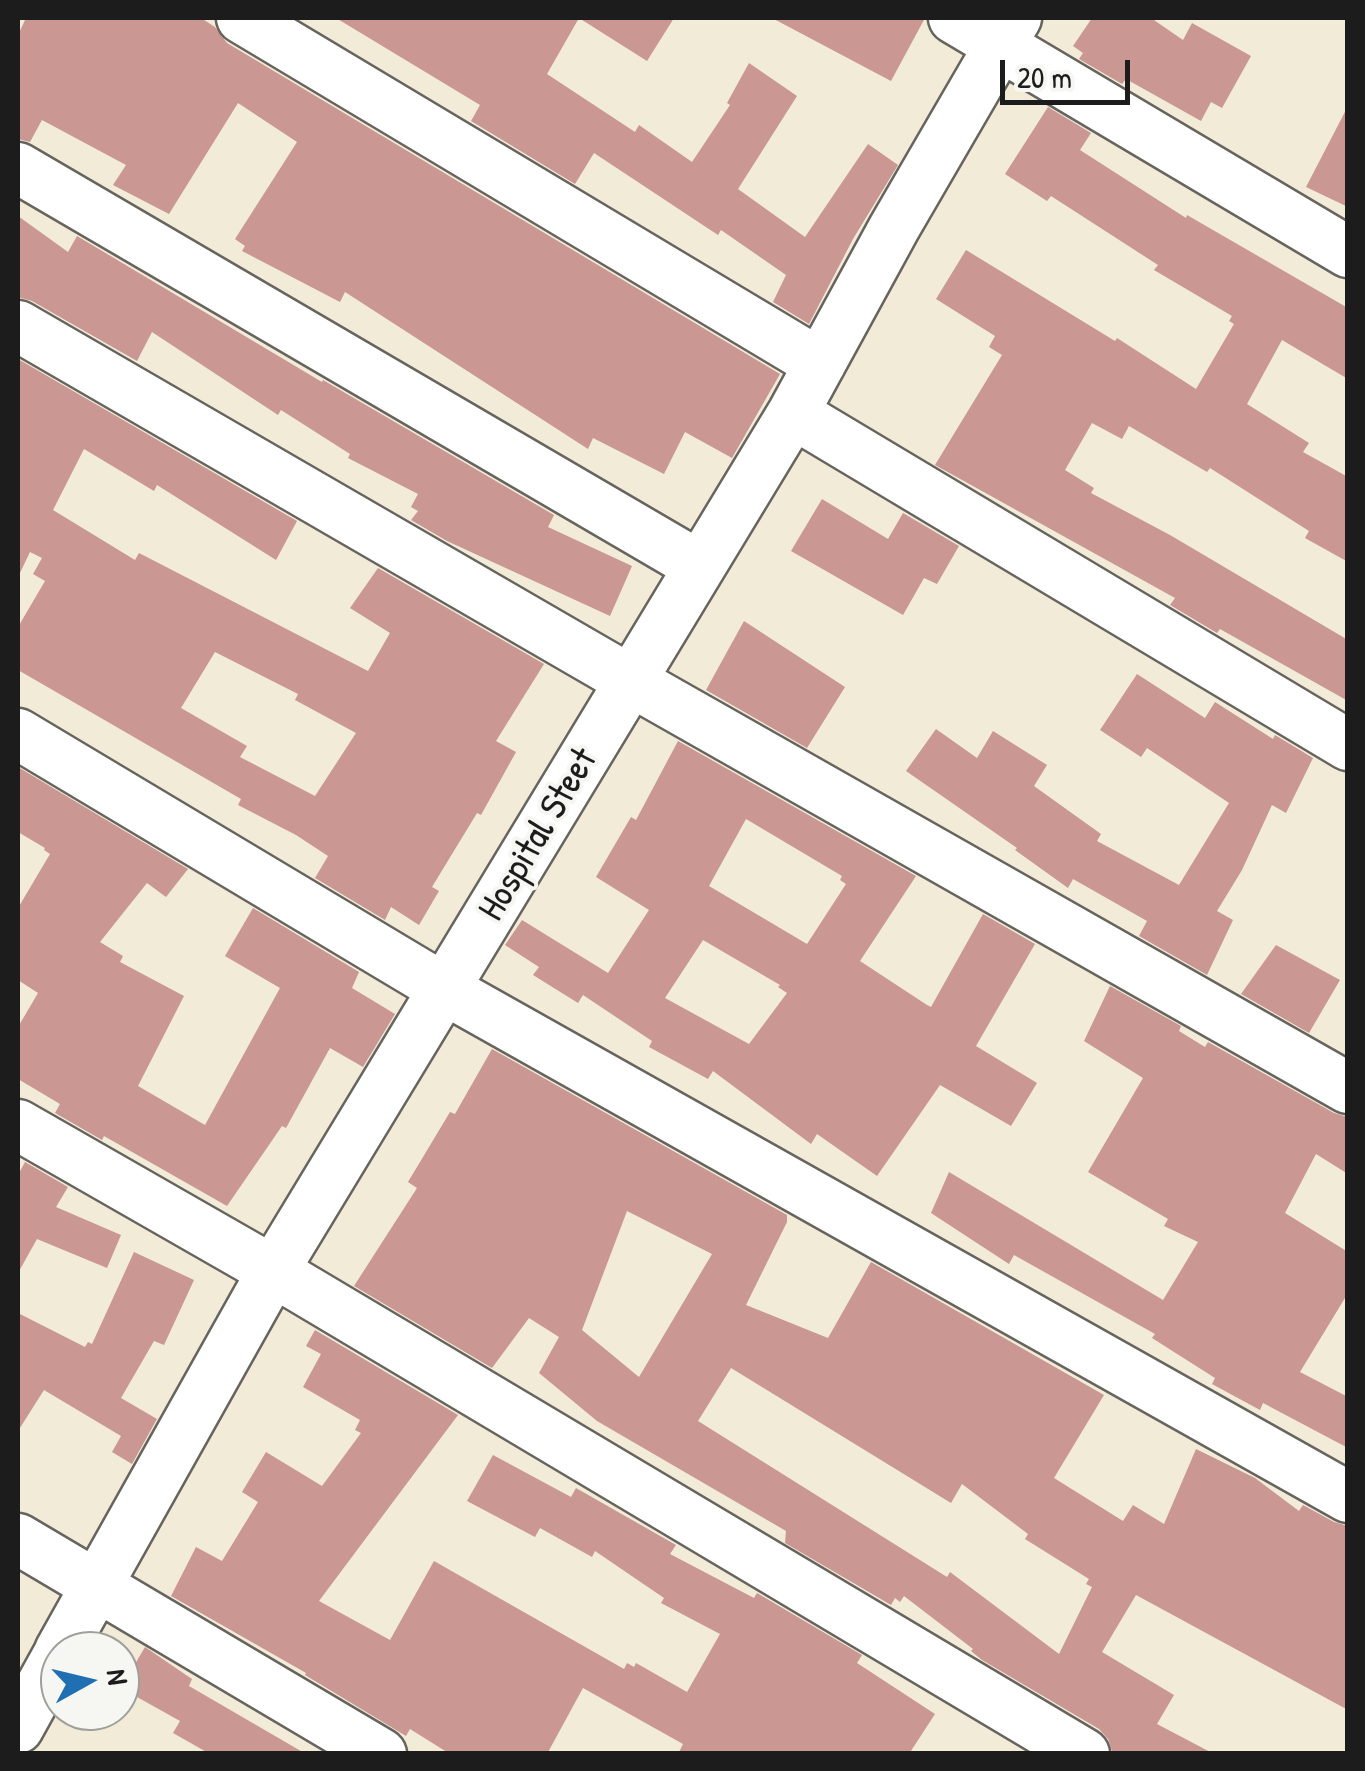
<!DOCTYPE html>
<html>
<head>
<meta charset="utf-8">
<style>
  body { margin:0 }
  #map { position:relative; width:1365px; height:1771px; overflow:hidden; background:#f1ebd8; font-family:"Patrick Hand",sans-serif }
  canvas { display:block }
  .frame { position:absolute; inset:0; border:20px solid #1c1c1c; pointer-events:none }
  .north { position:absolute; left:40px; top:1631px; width:100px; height:100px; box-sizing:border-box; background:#f6f6f2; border:2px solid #9f9f9c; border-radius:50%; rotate:82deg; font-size:28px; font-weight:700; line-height:40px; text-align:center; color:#1c1c1c }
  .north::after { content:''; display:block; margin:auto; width:35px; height:45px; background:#1f6fb2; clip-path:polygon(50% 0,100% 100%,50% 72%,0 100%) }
  .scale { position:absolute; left:1000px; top:60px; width:130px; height:45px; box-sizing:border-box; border:5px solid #1c1c1c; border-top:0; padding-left:12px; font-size:30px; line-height:35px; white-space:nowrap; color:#1c1c1c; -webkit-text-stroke:8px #f6f6f2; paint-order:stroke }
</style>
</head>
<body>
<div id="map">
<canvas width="1365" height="1771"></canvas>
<div class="frame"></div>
<div class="north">N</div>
<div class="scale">20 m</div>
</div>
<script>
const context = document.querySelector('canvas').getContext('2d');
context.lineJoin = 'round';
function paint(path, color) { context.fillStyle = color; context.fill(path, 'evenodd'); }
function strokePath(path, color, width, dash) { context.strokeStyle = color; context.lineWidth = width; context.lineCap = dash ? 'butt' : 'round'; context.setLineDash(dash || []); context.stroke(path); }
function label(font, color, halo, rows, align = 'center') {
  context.font = font + ' "Patrick Hand",sans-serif'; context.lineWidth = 8; context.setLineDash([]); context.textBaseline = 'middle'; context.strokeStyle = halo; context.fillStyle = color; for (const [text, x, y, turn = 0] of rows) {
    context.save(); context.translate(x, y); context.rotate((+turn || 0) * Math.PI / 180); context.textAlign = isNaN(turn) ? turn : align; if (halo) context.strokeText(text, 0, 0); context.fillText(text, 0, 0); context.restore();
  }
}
paint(new Path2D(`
  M26,18h175l14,9 12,16 553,331 -48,84 -47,-26 -21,42 -71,-36 -5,11 -243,-157 -5,10 -98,-51 3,-5 -10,-7 62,-97 -59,-39 -69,111 -56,-29 13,-20 -84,-45 -12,22 -12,-3v-104z
  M336,18h338l-27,43 -68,-43 -32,56 88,58 4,-7 53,37 38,-57 -3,-2 22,-40 48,33 -59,93 67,48 63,-93 30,21 -45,74 -44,85 -36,-22 13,-27 -65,-45 -3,5 -124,-82 -19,31 -104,-63 9,-16z
  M772,18h153l-34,63z
  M1092,18h59l32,22 9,-17 59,33 -29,52 -11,-6 -10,19 -75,-42 -4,5 -43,-25 4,-6 -10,-7z
  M1348,106v101l-42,-20z
  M1048,107l43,26 -11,17 106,68 1,-3 161,93v71l-66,-39 -35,64 62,39 -6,9 45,25v85l-43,-24 4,-7 -99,-63 -3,4 -78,-46 -7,13 -30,-16 -27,47 29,18 -3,5 79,42 178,105v61l-128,-72 -3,4 -47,-28 5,-7 -240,-133 67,-110 -13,-8 6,-11 -59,-37 30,-49 149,91 2,-3 79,51 38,-65 -5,-3 3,-5 -78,-46 4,-5 -107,-69 -4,5 -42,-27z
  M18,216l50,36 9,-16 245,146 1,-2 231,135 -6,12 84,39 -22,50 -163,-75 -36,-21 7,-9 -7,-4 7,-13 -70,-36 2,-4 -69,-44 -3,5 -126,-83 -15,29 -105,-60 -14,-4z
  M18,359l279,162 -21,39 -119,-75 -3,6 -70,-42 -31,61 82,50 4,-7 229,118 22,-38 -40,-25 28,-40 166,96 -48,77 20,11 -35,63 -4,-2 -45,74 7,4 -20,34 -28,-18 -6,13 -70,-42 13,-22 -32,-21 -58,-30 3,-6 -223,-129v-43l27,-46 -12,-7 9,-16 -12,-6 -12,25zM215,652l83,42 -3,6 61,33 -41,63 -75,-39 7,-11 -66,-38z
  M822,499l66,40 15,-26 56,33 -22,38 -13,-6 -21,37 -112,-64z
  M744,621l101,66 -38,61 -101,-58z
  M1137,674l68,44 10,-16 58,37 2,-4 38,23 -27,55 -14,-8 -30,65 -25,41 16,9 -26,55 -68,-39 8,-15 -74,-42 -5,9 -53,-38 2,-2 -111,-77 30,-42 41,29 16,-27 54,34 -13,21 67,48 -4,7 82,44 50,-82 -82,-55 -6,9 -41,-27z
  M678,741l238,135 -56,85 67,44 4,2 52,-93 52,30 -59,102 61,37 -26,43 -71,-41 -63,91 -60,-42 -6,10 -98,-73 -5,8 -59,-32 3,-6 -69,-46 -5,8 -45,-28 6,-8 -34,-22 17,-25 86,53 41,-63 -53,-33 35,-60 5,3zM746,819l96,57 -2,4 6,4 -39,60 -98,-58zM703,940l77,45 -2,2 9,6 -38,51 -84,-46z
  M18,767l170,102 -22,28 -19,-14 -47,59 23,14 -3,6 64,34 -46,90 67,39 75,-137 -55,-32 28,-48 106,64 -7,16 43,26 -32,53 -33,-19 -44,80 -4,-2 -55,80 -123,-70 -2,4 -47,-27 5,-9 -42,-25v-52l20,-34 -20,-13v-72l32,-54 -6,-4 1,-2 -27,-16z
  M1276,945l64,35 -31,53 -68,-39z
  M1110,986l71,40 -2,5 26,16 3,-5 126,71 14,4v57l-32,-20 -31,59 63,39v41l-48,79 48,25v51l-85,-45 -3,7 -48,-26 3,-6 -63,-40 3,-4 -141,-79 -5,9 -78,-51 18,-41 214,128 35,-58 -34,-16 4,-7 -80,-47 55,-94 -59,-37z
  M492,1049l295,166v7l-41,83 82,33 43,-76 233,133 -50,83 69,43 10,-16 31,19 32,-75 59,29 44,33 4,-6 31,17 14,4v184l-212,-115 -34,57 72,43 -17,29 57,30h-101l-5,-15 -9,-10 -117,-69 -11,-9 2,-2 -69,-53 -4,6 -5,-4 -4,7 -106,-62 1,-12 -189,-110 -58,-48 20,-36 -30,-19 -37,50 -138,-82 63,-98 -9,-6 42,-70 5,2zM627,1211l85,43 -73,123 -57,-47zM731,1368l220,135 11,-19 66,50 -3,5 64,40 -3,5 6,3 -33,67 -109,-82 -3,5 -249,-156z
  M25,1162l43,25 -12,20 65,28 -14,33 -70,-29 -19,34v-98z
  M134,1252l60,28 -30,65 -10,-4 -33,57 36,21 -25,45 -20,-12 9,-16 -77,-46 -26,41v-118l67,34 3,-5 4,2z
  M315,1330l143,85 -139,186 71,39 44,-79 190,108 3,-6 7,4 2,-4 51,29 33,-58 -59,-31 3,-5 -69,-47 -3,6 -52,-29 -5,9 -68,-36 26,-46 78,42 5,-9 100,57 -6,9 84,44 3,-5 105,62 -5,8 78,51 -26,40h-231l5,-10 -100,-56 -36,66h-97l-40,-25 -4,7 -101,-61 1,-2 -135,-77 25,-49 26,14 36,-59 -16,-10 24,-40 56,34 39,-53 -6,-3 5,-10 -57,-33 18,-33 -15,-8z
  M145,1647l47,32 -3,7 117,68h-96l-37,-21 7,-12 -59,-33z`), '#ca9793');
const minor = new Path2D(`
  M242,18l578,346
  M954,18l394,234
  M18,168l681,398
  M18,326l613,355 717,407
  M793,413l555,332
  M18,734l428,256 902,507
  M18,1125l255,146 811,483
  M18,1539l363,215
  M60,1651l213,-380 520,-858 101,-185 122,-210
  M18,1728l42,-76`);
strokePath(minor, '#67645e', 55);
strokePath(minor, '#fff', 50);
label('38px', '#1c1c1c', '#f6f6f2', [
  ["Hospital Steet",539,835,-59]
]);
</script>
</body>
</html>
